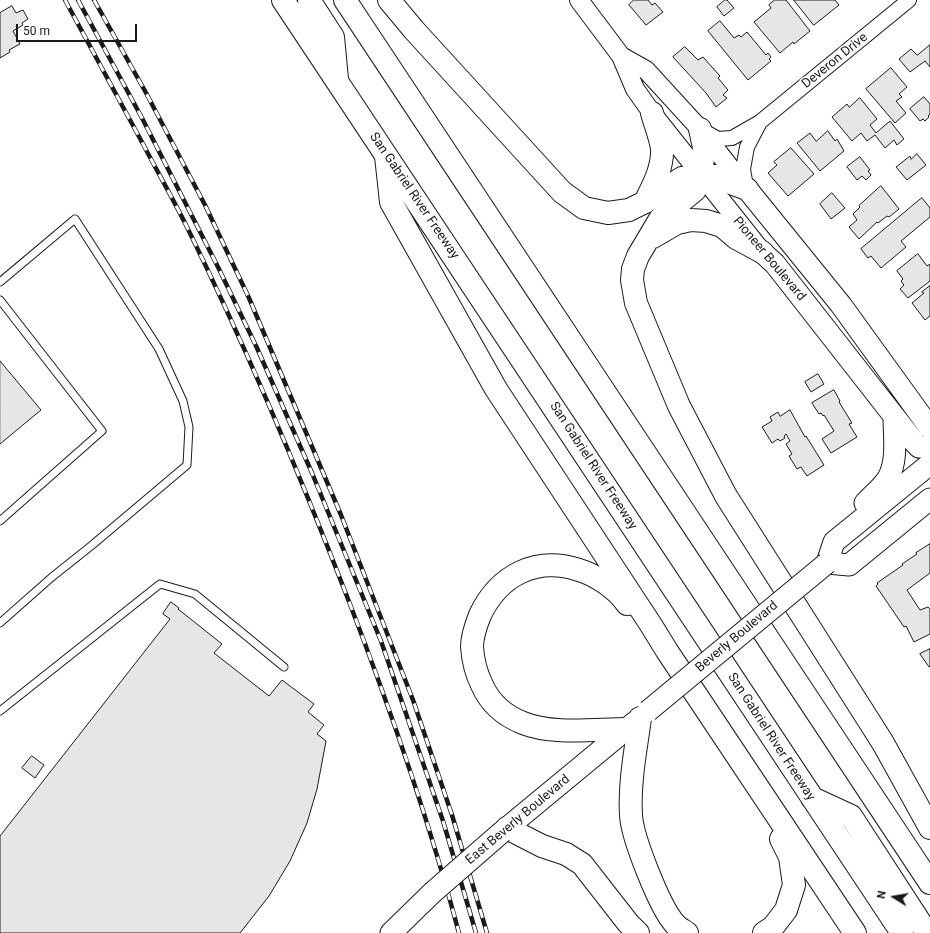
<!DOCTYPE html>
<html>
<head>
<meta charset="utf-8">
<style>
  body { margin:0 }
  #map { position:relative; width:930px; height:933px; overflow:hidden; background:#fff; font-family:Roboto,sans-serif }
  canvas { display:block }
  .north { position:absolute; left:874px; top:877px; width:40px; height:40px; -webkit-text-stroke:3px #fff; paint-order:stroke; rotate:281deg; font-size:11px; font-weight:700; line-height:16px; text-align:center; color:#1a1a1a }
  .north::after { content:''; display:block; margin:auto; width:14px; height:18px; background:#1a1a1a; clip-path:polygon(50% 0,100% 100%,50% 72%,0 100%) }
  .scale { position:absolute; left:16px; top:24px; width:121px; height:18px; box-sizing:border-box; border:2px solid #1a1a1a; border-top:0; padding-left:5px; font-size:12px; line-height:14px; white-space:nowrap; color:#1a1a1a; -webkit-text-stroke:3px #fff; paint-order:stroke }
</style>
</head>
<body>
<div id="map">
<canvas width="930" height="933"></canvas>
<div class="north">N</div>
<div class="scale">50 m</div>
</div>
<script>
const context = document.querySelector('canvas').getContext('2d');
context.lineJoin = 'round';
function paint(path, color) { context.fillStyle = color; context.fill(path, 'evenodd'); }
function strokePath(path, color, width, dash) { context.strokeStyle = color; context.lineWidth = width; context.lineCap = dash ? 'butt' : 'round'; context.setLineDash(dash || []); context.stroke(path); }
function label(font, color, halo, rows, align = 'center') {
  context.font = font + ' Roboto,sans-serif'; context.lineWidth = 3; context.setLineDash([]); context.textBaseline = 'middle'; context.strokeStyle = halo; context.fillStyle = color; for (const [text, x, y, turn = 0] of rows) {
    context.save(); context.translate(x, y); context.rotate((+turn || 0) * Math.PI / 180); context.textAlign = isNaN(turn) ? turn : align; if (halo) context.strokeText(text, 0, 0); context.fillText(text, 0, 0); context.restore();
  }
}
const building = new Path2D(`
  M634,0h14l4,5 3,-2 8,9 -17,13 -17,-20z
  M725,0h2l7,8 -10,8 -7,-9z
  M775,0h11l24,31 -16,13 -1,-2 -13,11 -26,-31 17,-14 -2,-3z
  M794,0h41l4,5 -25,20z
  M12,6l4,7 7,-3 5,9 -6,4 1,2 -10,6 7,13 -11,6 1,2 -10,6v-45z
  M720,21l14,17 5,-3 2,2 6,-5 19,23 2,-2 3,4 -2,2 2,2 -23,19 -40,-49z
  M930,45v22l-5,-6 -15,11 -11,-13 12,-10 6,6z
  M685,47l13,13 5,-3 17,19 -2,2 10,12 -5,5 4,3 -11,9 -10,-14 -33,-36z
  M891,68l16,19 -8,7 3,3 -6,4 10,12 -11,10 -29,-34z
  M924,97l6,7v10l-2,2 1,1 -4,4 -2,-2 -3,2 -10,-12z
  M860,98l17,21 -7,6 6,8 14,-12 14,18 -7,6 -3,-5 -9,8 -10,-13 -8,6 -6,-8 -9,8 -20,-24 15,-13 2,3z
  M828,131l7,10 2,-2 7,12 -24,20 -23,-28 13,-10 6,8z
  M791,148l23,26 -26,22 -20,-23 9,-8 -3,-3z
  M917,154l9,11 -19,15 -11,-13 14,-11 1,3z
  M860,157l10,13 -2,1 3,4 -5,5 -4,-4 -5,4 -10,-13z
  M881,186l18,23 -10,8 -2,-1 -9,7 -1,-1 -18,17 -10,-12 8,-7 -4,-6 7,-7 -1,-1z
  M832,193l13,15 -14,11 -11,-15z
  M922,198l8,10v9l-29,24 5,6 -25,21 -10,-12 -3,2 -7,-9z
  M918,254l9,12 3,-2v17l-22,17 -8,-9 4,-4 -3,-4 2,-2 -6,-8z
  M930,286v30l-5,4 -13,-17 12,-10 -2,-1z
  M0,361l41,49 -41,34z
  M818,374l6,10 -13,8 -6,-10z
  M834,390l6,11 -1,1 13,21 -3,1 8,13 -26,16 -9,-14 12,-8 -10,-16 -1,1 -2,-3 -2,1 -7,-11z
  M790,410l15,27 1,-1 18,29 -17,11 -6,-9 -4,2 -8,-13 3,-2 -6,-10 4,-3 -4,-7 -2,2 1,2 -5,3 -2,-2 -6,4 -10,-16 10,-6 -2,-4 8,-5 2,4z
  M930,544v29l-23,17 13,20 8,-3 2,2v25l-16,8 -8,-16 -2,1 -28,-41 2,-2 -1,-1 26,-18 -1,-1 15,-10 -1,-1z
  M171,602l8,6 -1,1 44,35 -8,9 55,43 13,-16 32,24 -6,8 16,13 -7,9 9,7 -9,48 -10,34 -17,38 -21,35 -29,37h-240v-97l170,-217 -7,-5z
  M930,649v17l-1,1 -9,-13z
  M32,756l12,9 -9,13 -13,-10z`);
paint(building, '#e6e6e6');
strokePath(building, '#1a1a1a', 1);
const service = new Path2D(`
  M0,282l75,-63 84,130 24,52 6,26 -2,38 -96,81 -39,31 -52,46
  M0,300l102,131 -102,90
  M0,711l160,-127 35,10 89,73`);
const minor = new Path2D(`
  M702,130l16,9 14,-1 28,-16 149,-122
  M746,187l-3,-18 4,-22 13,-25`);
const tertiary = new Path2D(`
  M579,0l42,56 14,33 17,24 108,136
  M621,56l25,14 54,59 47,60`);
const secondary = new Path2D(`
  M747,189l94,116 89,123
  M762,252l13,12 140,179 4,4h11
  M930,464l-96,78 -7,21 22,2 81,-66
  M865,503c7,-8 18,-16 23,-25 10,-17 6,-42 6,-61
  M502,832l133,-110
  M391,933l41,-40`);
const motorway = new Path2D(`
  M283,0l619,933
  M309,0l24,37 4,42
  M345,0l585,883
  M389,0l25,30 148,162 22,16 24,5 21,-3 16,-8 37,-24 19,-2h19l13,8 14,5
  M700,129l4,19 -3,28 -6,14 -35,29 -22,37 -5,13 -1,11 4,23 43,103 47,90 157,247 47,85
  M386,156l5,46 105,187 155,236 16,26 188,282
  M645,202c8,-16 18,-34 17,-53 -1,-10 -7,-25 -10,-36
  M653,237l24,-14 14,-3 15,1 16,5 14,12 26,14
  M627,604c-10,-15 -31,-29 -48,-34 -43,-14 -80,5 -99,45 -4,10 -8,22 -8,32 1,14 4,26 10,38 8,18 23,31 41,38 29,12 73,6 105,6
  M640,718c-4,31 -11,64 -9,97 1,22 29,93 44,109 3,4 8,6 12,9
  M812,798l39,18 76,117
  M507,828l35,18 24,8 16,10 46,59 10,10
  M764,933l9,-6 13,-17 8,-25 -4,-28 -9,-18`);
strokePath(service, '#1a1a1a', 9);
strokePath(minor, '#1a1a1a', 16);
strokePath(tertiary, '#1a1a1a', 20);
strokePath(secondary, '#1a1a1a', 23);
strokePath(motorway, '#1a1a1a', 24);
strokePath(service, '#fff', 7);
strokePath(minor, '#fff', 14);
strokePath(tertiary, '#fff', 18);
strokePath(secondary, '#fff', 21);
strokePath(motorway, '#fff', 22);
const rail = new Path2D(`
  M65,0c26,48 52,96 78,144 14,27 29,53 43,81 60,122 113,247 162,374 42,109 81,221 111,334
  M78,0l64,118 76,149 39,81 55,125 69,168 62,180 33,112
  M94,0l51,91 60,114 44,93 92,217 72,185 39,115 35,118`);
strokePath(rail, '#1a1a1a', 4.5);
strokePath(rail, '#fff', 3, [9]);
const secondaryBridge = new Path2D(`
  M648,711l179,-148
  M432,893l70,-61`);
strokePath(secondaryBridge, '#1a1a1a', 23, []);
strokePath(secondaryBridge, '#fff', 21);
label('13px', '#1a1a1a', '#fff', [
  ["Deveron Drive",835,61,-39],
  ["San Gabriel River Freeway",414,196,56],
  ["Pioneer Boulevard",769,259,50],
  ["San Gabriel River Freeway",593,466,57],
  ["Beverly Boulevard",737,637,-40],
  ["San Gabriel River Freeway",771,737,57],
  ["East Beverly Boulevard",518,820,-40]
]);
</script>
</body>
</html>
